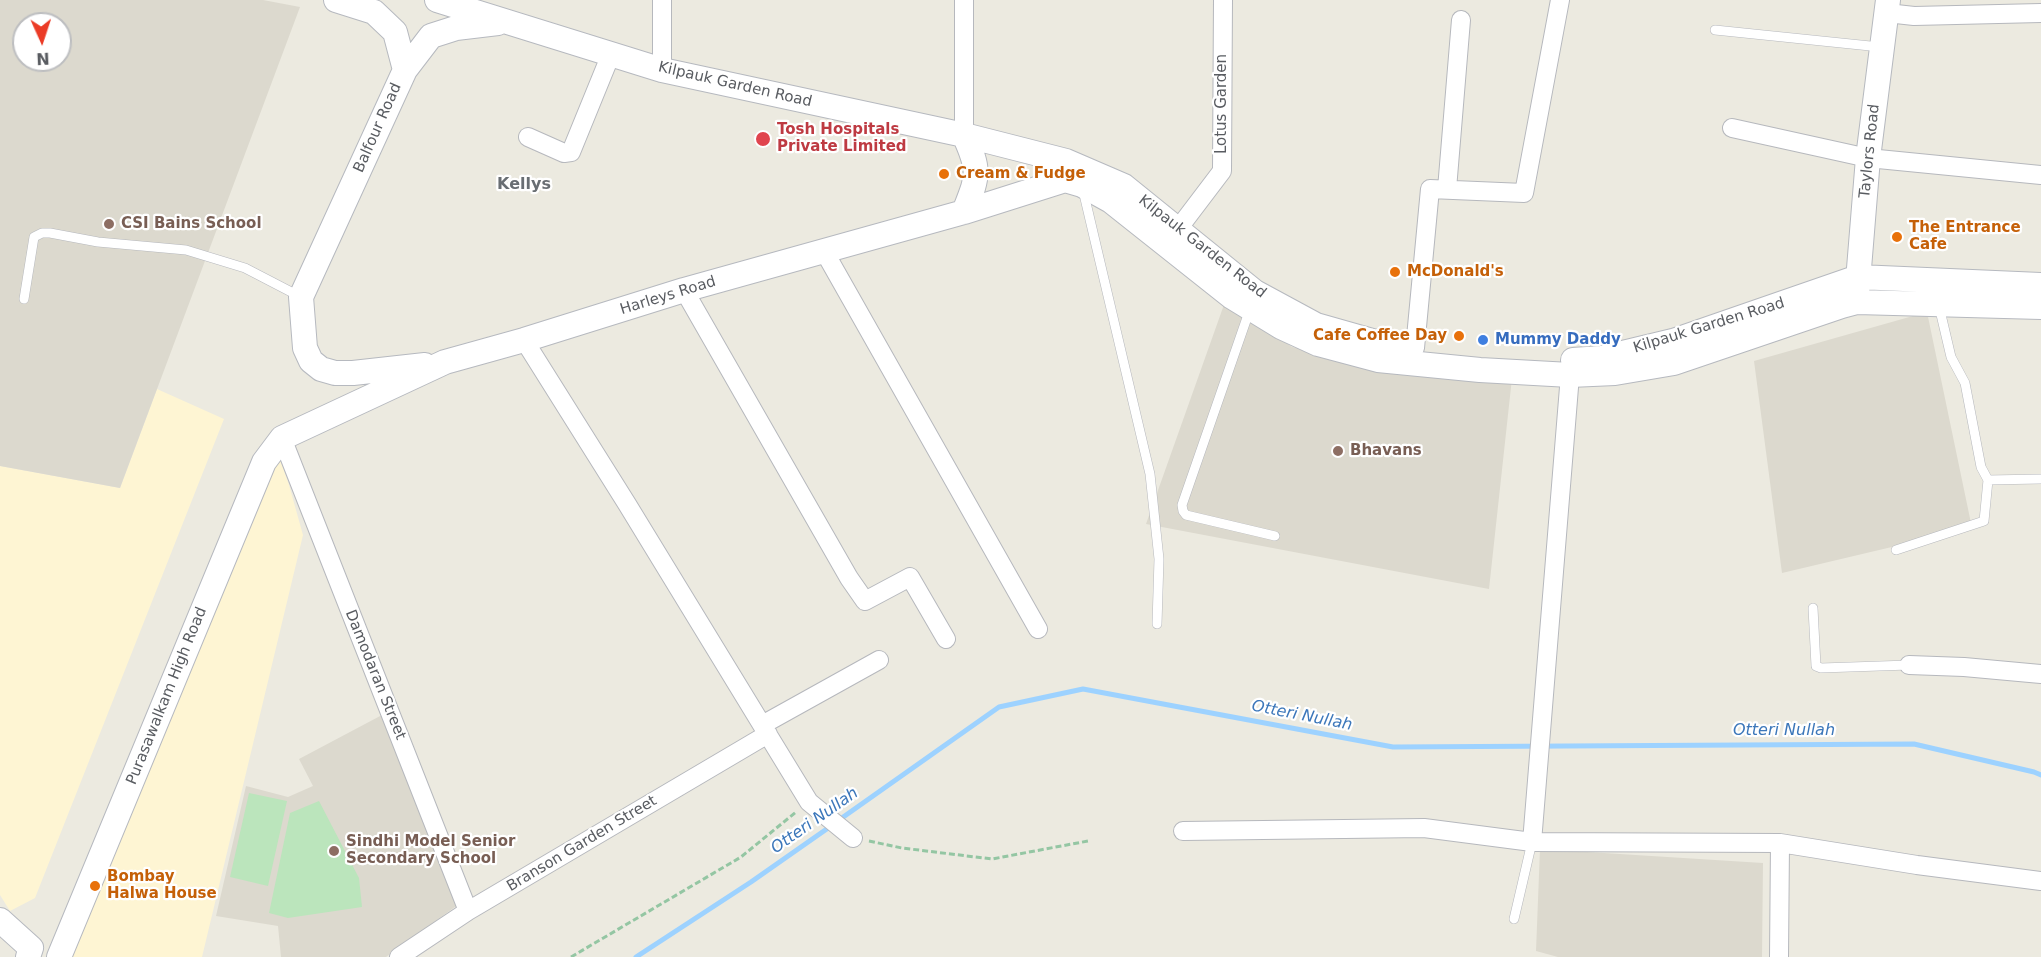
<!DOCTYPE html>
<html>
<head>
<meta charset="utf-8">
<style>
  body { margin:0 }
  #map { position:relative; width:2041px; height:957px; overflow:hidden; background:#eceae0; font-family:"DejaVu Sans",sans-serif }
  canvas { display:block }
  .north { position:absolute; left:12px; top:12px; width:60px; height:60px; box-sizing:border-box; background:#fff; border:2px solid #bdbec0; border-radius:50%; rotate:177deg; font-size:16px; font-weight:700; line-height:24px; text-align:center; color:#595c61 }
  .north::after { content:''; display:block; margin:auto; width:21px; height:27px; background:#eb3b26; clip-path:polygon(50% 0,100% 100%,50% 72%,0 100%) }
</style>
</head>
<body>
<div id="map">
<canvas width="2041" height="957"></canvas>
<div class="north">N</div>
</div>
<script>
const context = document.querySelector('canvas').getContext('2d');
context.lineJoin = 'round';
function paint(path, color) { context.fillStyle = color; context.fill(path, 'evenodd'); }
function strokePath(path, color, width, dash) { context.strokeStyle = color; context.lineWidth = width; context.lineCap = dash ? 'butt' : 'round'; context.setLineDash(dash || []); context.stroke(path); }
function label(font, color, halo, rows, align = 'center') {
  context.font = font + ' "DejaVu Sans",sans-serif'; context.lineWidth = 4.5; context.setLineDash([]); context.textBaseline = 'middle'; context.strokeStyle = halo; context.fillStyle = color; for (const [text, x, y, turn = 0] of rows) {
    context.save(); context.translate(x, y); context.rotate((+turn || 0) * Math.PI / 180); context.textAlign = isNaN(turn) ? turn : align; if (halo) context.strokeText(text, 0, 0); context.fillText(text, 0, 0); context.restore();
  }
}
paint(new Path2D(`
  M157,389l67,30 -189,479 -25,13 -10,-16v-429l120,22z
  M277,451l12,34 14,50 -101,422h-136z`), '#fef5d3');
paint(new Path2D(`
  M0,0h263l37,7 -180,481 -120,-22zM24,24h36v36h-36z
  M1226,299l66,48 134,27 86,4 -23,211 -343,-65z
  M1927,312l45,216 -190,45 -28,-212z
  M382,715l77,189 -73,53h-105l-3,-31 -62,-10 30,-130 42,11 25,-11 -14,-27z
  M1540,849l223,14 -1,94h-204l-22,-6z`), '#dcd9ce');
paint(new Path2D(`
  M249,793l38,8 -19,85 -38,-9z
  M319,801l40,77 3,29 -74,11 -19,-5 21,-100z`), '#bbe5bc');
strokePath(new Path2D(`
  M839,820l160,-113 84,-18 310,58 521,-3 120,28 7,3
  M636,957l115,-75 80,-56`), '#9dd2ff', 5);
const lane = new Path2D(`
  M1715,30l165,17
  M1083,190l67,284 9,85 -2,65
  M24,299l10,-62 8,-4h8l48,9 88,8 59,18 54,28
  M1250,309l-68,196 1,6 3,4 89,21
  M1988,480l53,-1
  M1896,550l88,-29 4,-41 -7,-13 -16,-84 -14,-26 -12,-51
  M1813,608l3,58 5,2 88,-3
  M1514,919l18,-77`);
const street = new Path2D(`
  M964,0v135
  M1887,13l27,3 127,-3
  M662,70v-70
  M1732,128l136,30 173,17
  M528,137l36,16 7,-1 40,-98
  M1447,189l14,-169
  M1178,229l44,-58 1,-171
  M824,251l214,378
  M684,290l165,288 16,23 45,-24 36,62
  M524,340l103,164 182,298 44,36
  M1415,348l15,-159 94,4 36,-193
  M282,438l186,473
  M1909,665l55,2 77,7
  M762,725l117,-65
  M1183,831l241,-3 108,14 248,1 137,22 124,16
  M1532,842l38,-467
  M399,957l69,-46 300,-177
  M1779,957l1,-114`);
const secondary = new Path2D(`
  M336,0l38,12 21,20 10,38
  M437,0l225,70 302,65 102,26 58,25 131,106 61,33 67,19 24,3
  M964,212c14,-36 17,-40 0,-77
  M1857,293l11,-135 20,-158
  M1573,360l29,-2 71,-17 185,-64 183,8
  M425,365l-72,8h-18l-14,-4 -10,-8 -6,-13 -4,-51 104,-227 26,-34 25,-8 42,-5
  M0,920l31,28 -3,9
  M59,957l205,-495 18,-24 163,-76 79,-22 160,-50 280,-78 101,-32 17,5 29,16 121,96 49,30 37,17 60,16 102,10 90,5 45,-2 59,-10 168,-57 15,-4 184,5`);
strokePath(lane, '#b6b8bd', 10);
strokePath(street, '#b6b8bd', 20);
strokePath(secondary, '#b6b9bf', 26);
strokePath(new Path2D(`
  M869,841l33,7 90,11 96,-18
  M571,957l170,-100 55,-45`), '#94c6a3', 3, [6, 3]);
strokePath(lane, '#fff', 9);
strokePath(street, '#fff', 18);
strokePath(secondary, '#fff', 24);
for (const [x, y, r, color] of [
  [763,139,8,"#e0444e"],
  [944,174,6,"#e8710a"],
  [109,224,6,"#8d6e63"],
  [1897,237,6,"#e8710a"],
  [1395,272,6,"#e8710a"],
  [1459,336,6,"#e8710a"],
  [1483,340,6,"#3f7fe0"],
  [1338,451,6,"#8d6e63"],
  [334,851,6,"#8d6e63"],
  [95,886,6,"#e8710a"]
]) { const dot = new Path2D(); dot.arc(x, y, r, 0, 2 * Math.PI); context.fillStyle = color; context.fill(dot); strokePath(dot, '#fff', 2); }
label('15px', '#595c61', '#fff', [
  ["Kilpauk Garden Road",735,85,13],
  ["Lotus Garden",1222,104,-90],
  ["Balfour Road",378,128,-66],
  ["Taylors Road",1870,151,-84],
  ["Kilpauk Garden Road",1202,247,38],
  ["Harleys Road",668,296,-17],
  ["Kilpauk Garden Road",1709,326,-17],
  ["Damodaran Street",375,675,68],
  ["Purasawalkam High Road",167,696,-68],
  ["Branson Garden Street",582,844,-31]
]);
label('bold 15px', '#be3a42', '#fff', [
  ["Tosh Hospitals",777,130],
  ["Private Limited",777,147]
], 'left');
label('bold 15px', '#c56008', '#fff', [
  ["Cream & Fudge",956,174],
  ["The Entrance",1909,228],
  ["Cafe",1909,245],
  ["McDonald's",1407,272],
  ["Cafe Coffee Day",1447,336,"right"],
  ["Bombay",107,877],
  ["Halwa House",107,894]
], 'left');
label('bold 15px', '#785e54', '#fff', [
  ["CSI Bains School",121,224],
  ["Bhavans",1350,451],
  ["Sindhi Model Senior",346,842],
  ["Secondary School",346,859]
], 'left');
label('bold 15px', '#366cbe', '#fff', [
  ["Mummy Daddy",1495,340]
], 'left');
label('bold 16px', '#696e73', '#fff', [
  ["Kellys",524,185]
]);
label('italic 16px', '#3c77ba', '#fff', [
  ["Otteri Nullah",1302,716,11],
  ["Otteri Nullah",1784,731],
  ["Otteri Nullah",815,821,-35]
]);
</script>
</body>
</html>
